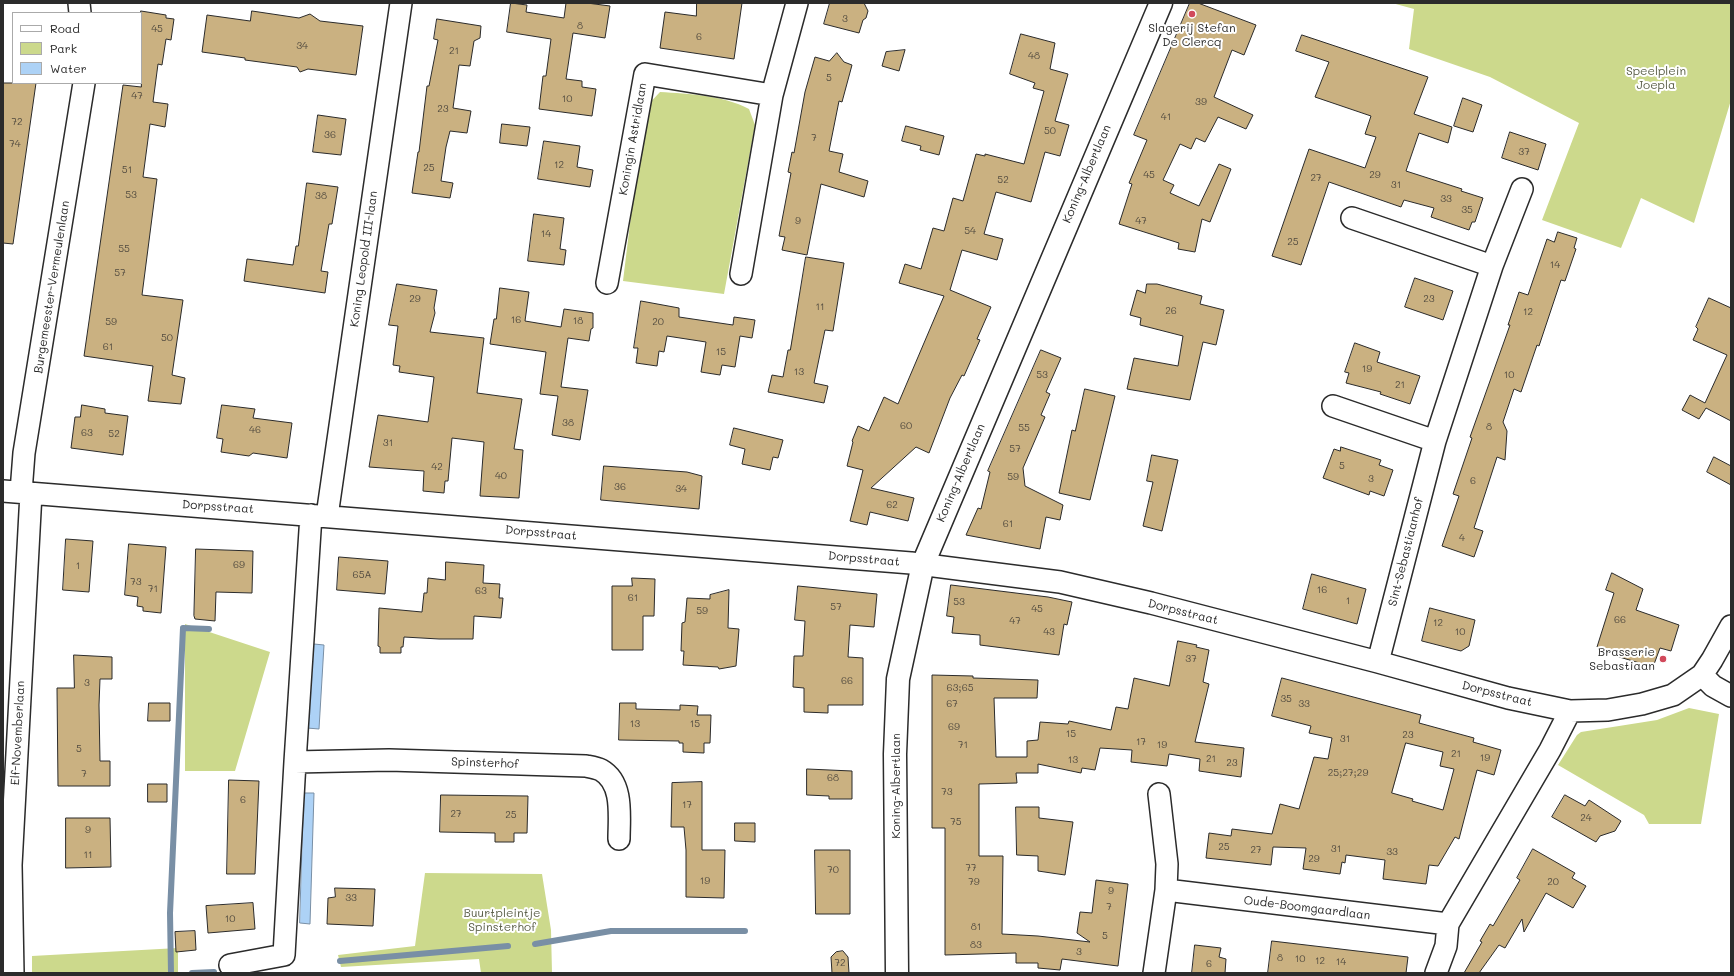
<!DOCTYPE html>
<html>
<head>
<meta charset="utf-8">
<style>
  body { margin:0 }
  #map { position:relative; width:1734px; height:976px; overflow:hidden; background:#fff; font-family:Mali,sans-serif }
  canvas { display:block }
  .frame { position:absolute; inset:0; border:4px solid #2b2b2b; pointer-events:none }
  .legend { position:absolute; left:12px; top:12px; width:130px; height:72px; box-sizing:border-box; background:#fff; border:1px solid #aaa; margin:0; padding:5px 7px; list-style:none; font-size:12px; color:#2b2b2b }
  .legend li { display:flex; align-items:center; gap:8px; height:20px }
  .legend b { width:20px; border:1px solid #aaa }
</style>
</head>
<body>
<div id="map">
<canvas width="1734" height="976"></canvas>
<div class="frame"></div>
<ul class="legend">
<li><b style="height:5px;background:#fff"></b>Road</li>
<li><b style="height:11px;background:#ccd98c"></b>Park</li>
<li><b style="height:11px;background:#add2f6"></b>Water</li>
</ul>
</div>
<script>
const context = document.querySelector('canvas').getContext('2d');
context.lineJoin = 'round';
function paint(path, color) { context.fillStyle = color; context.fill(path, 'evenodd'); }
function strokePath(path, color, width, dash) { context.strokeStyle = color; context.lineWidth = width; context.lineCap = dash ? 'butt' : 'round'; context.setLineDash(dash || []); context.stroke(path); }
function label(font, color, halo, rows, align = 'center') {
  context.font = font + ' Mali,sans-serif'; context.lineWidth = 4; context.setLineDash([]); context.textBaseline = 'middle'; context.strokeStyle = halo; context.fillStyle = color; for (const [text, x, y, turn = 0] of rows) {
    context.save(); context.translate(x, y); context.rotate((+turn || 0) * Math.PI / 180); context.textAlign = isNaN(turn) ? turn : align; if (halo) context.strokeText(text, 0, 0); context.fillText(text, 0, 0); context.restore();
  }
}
paint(new Path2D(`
  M1392,3h339v97l-37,123 -53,-25 -20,50 -79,-28 37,-97 -89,-46 -81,-28 5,-40z
  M660,92c29,2 63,3 89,17l6,16 -31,169 -101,-13 21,-172z
  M185,624l85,28 -35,119h-50z
  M1689,708l30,6 -18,110h-52l-5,-9 -86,-50 19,-30 4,-3 76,-12z
  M425,873l117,1 9,56 1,43h-71l-2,-14 -138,8 -3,-12 77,-9z
  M178,948v25h-146v-17z`), '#ccd98c');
const water = new Path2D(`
  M314,644l10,1 -5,84 -12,-1z
  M304,793h10l-4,131 -10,-1z`);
paint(water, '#add2f6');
strokePath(water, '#798fa5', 1);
strokePath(new Path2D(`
  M535,944l76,-13h134
  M340,961l168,-15
  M171,973l-1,-60 13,-285 26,1
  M192,973l22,-1`), '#798fa5', 6);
const building = new Path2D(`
  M511,3l16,2 -1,7 38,6 2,-15h21l23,3 -5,32 -32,-5 -7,46 16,2v6l14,2 -4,27 -53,-7 4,-33h3l5,-37 -44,-7z
  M697,3h45l-8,56 -74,-11 5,-36 31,4z
  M830,3h34l4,8 -2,7 -3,2 -4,13 -35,-9z
  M1190,3h8l58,22 -12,30 -12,-5 -18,47 39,18 -7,14 -28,-12 -13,25 -9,-4 -5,11 -11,-5 -17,36 11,5 -4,8 29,13 20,-42 12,5 -21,53 -8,-3 -7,33 -17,-3 1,-6 -60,-19 13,-40 -3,-1 18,-43 -13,-5z
  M141,11l25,4v3l8,1 -3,21 -5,-1 -4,26 -4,-1 -5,38 15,2 -3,23 -15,-3 -7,53 14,2 -15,116 41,5 -11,75 13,3 -4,26 -33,-3 5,-35 -69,-10 39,-271 18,2z
  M252,11l47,7 11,-4 10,7 43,5 -7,49 -48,-6 -8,3 -3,-5 -52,-7v-2l-43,-6 5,-37 43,6z
  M437,19l44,7 -1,12 -6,3 -4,25 -11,-1 -6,43 18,3 -4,22 -17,-2 -4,16 -5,34 12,2 -3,15 -38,-5 6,-41h1l8,-66h2l9,-46 -4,-1z
  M1021,34l34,9 -5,26 18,5 -13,47 14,4 -9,31 -15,-4 -14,50 -35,-10 -12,42 19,5 -6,21 -35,-10 -12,40 41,17 -14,32 3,1 -16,36 -2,-1 -12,23 -21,55 -13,-6 -45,41 43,10 -6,23 -38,-9 -3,13 -17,-4 13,-51 -16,-4 6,-24 -1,-1 6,-15 11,5 15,-34 14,7 46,-108 -45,-13 6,-19 16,5 12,-41 11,3 9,-33 10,3 13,-47 9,2v-2l39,10 20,-73 -11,-3 2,-5 -25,-9z
  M1302,35l126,42 -14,37 38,13 -4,16 -29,-10 -13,38 56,18 -1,2 22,7 -8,24h-3l-3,8 -38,-13 3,-9 -30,-8 -3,7 -72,-25 -28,83 -29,-9 37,-107 56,19 11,-31 -11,-3 6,-18 -56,-19 14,-35 -33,-11z
  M905,50l-6,21 -17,-5 4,-14z
  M837,53l7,9 8,3 -10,37 -3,-1 -10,50 14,3 -4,18 29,9 -4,16 -43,-13 -14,71 -25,-5 3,-13 -6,-1 12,-63 -3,-1 4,-20 2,1 11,-61 10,-35 14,4z
  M3,83h33l-23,161 -10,-1z
  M1463,98l19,7 -9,27 -19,-6z
  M318,115l28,4 -5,36 -28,-3z
  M502,124l28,3 -3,19 -27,-3z
  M906,126l38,10 -5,19 -19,-5 1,-4 -19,-5z
  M1510,132l36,12 -8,26 -36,-12z
  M544,141l36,5 -3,21 16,3 -3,17 -52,-8z
  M307,183l31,4 -6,37h-3l-8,47 7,1 -3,21 -81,-12 3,-22 46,6 3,-19h2z
  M534,214l30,4 -4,31 6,1 -2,15 -36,-4z
  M1558,232l19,6 -3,10 2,1 -11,32 -4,-1 -22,66 -2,-1 -16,47 -7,-3 -11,33 4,9 -2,29 -8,-3 -23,71 9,3 -9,26 -32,-11 17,-50 -6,-2 19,-56 -2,-1 40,-112h-2l11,-33 9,3 19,-56 7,3z
  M806,257l38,6 -11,68 -8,-1 -11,53 14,3 -4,17 -56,-11 4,-17 11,2 5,-27h2z
  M1415,278l38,13 -10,29 -38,-13z
  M397,284l40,6 -3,18 1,5 -5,19 54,6 -7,55 45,6 -8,50 9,1 -4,48 -39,-2 4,-54 -32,-4 -4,43h-3l-1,12 -21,-2 1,-20 -55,-4 9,-52 50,7 6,-45 -35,-5 1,-6 -7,-1 5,-39 -9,-1z
  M1147,284h10l45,12 -2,8 24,6 -8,35 -13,-3 -13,58 -63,-11 7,-31 44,8 5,-30 -43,-11 1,-7 -11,-3 7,-25 8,3z
  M500,288l29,4 -4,29 36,6 3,-18 29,4v15l-2,1 -2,12 -21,-3 -7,49 27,3 -8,50 -28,-5 6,-39 -18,-2 6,-42 -56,-8 4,-25h2z
  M1709,298l22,10v113l-25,-13 -7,11 -17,-9 8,-15 15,8 22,-48 -34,-15 5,-11 -2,-2z
  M641,301l38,7v9l54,8 1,-8 21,3 -3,18 -12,-2 -5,31 -13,-2 -2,10 -19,-3 5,-30 -39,-6 -3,16 -5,-1 -2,15 -21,-3 2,-15h-4z
  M1355,343l25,9 -3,10 43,14 -10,28 -30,-10 1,-2 -35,-9 3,-10 -4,-1z
  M1041,350l20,8 -15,34 4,2 -9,21 4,2 -22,51 2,18 38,19 -3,15 -14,-3 -6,32 -74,-14 12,-27 3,1 9,-37 -2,-1z
  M1085,389l30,7 -25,104 -31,-7 13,-63 3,1z
  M82,405l23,4v4l23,3 -5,39 -52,-7 4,-31h5z
  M222,405l33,4 -2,9 39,5 -5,35 -34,-5 -4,3 -28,-4 2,-13 -6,-1z
  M734,428l49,12 -5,18 -5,-1 -3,13 -28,-6 3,-15 -15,-4z
  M1341,447l40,13 -2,5 14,5 -9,26 -14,-5 -1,4 -46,-17 11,-29 6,2z
  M1152,455l26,5 -16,71 -19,-5 10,-44 -6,-1z
  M1714,457l17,9v19l-24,-13z
  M604,466l83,6 15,4 -3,33 -98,-9z
  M66,539l27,2 -4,51 -26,-2z
  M129,544l37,3 -5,66 -18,-2v-4l-6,-1 1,-9 -13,-2z
  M196,549l57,2 -1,42 -36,-1 -1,29 -20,-2 -1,-3z
  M339,557l49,4 -3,33 -48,-4z
  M446,562l38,3 -1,18 17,1 -1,14h4l-2,20 -27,-2 -1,23h-34l-35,-2 -1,10h-2v6h-21v-6l-2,-1 1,-38 43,4 2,-19h3l1,-15 17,2z
  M1612,573l31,16 -7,21 43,15 -8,26 -11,-3 -7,19 -37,-11 1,-1 -20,-8 17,-54 -8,-3z
  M1312,574l54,15 -9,35 -54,-15z
  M632,578l23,1 -1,37h-11v34h-31v-64h20z
  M951,585l97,12 24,5 -5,23 -3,-1 -5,31 -79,-10v-10l-28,-2 2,-16 -7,-1z
  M798,586l79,8 -3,33 -24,-2 -2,32 15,1v47h-35v8l-24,-1v-24l-11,-1 1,-31h9l2,-35 -10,-1z
  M729,590l-1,38 11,1 -3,37 -17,3 -1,-2 -35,-2 1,-14h-3l1,-28 3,-1 2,-24 23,1v-4z
  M1430,608l45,12 -6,26 -8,5 -39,-10z
  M1178,641l19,4 -1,2 13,3 -6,32 6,2 -14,58 49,6 -3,29 -42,-6 1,-12 -31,-5 -2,12 -36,-4 1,-12 -32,-2 -5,22 -13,-2 -1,5 -43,-9v9h-22l1,10 -38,1v72h24l-1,78 36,2 52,6 -13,-9 3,-21 12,1 4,-33 32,4 -10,82 -56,-7 -2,11 -22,-2v-5h-22v-10l-71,2v-127h-13v-153l41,1v2l65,2 -1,18h-43l2,59h31v-16l11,-1 2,-18 28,2 1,-3 42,9 5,-23 12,2 6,-31 35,8z
  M74,655l38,2v22h-12l-1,26 1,56h10v25h-52l-1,-98h17z
  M1282,678l139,37 -2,8 55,15 -1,4 28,8 -7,25 -17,-5 -18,69 -4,-2 -17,29 -9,-1 -3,19 -43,-5 2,-19 -39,-5 -1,8 -3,-1 -2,12 -37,-5 3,-21 -33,-1 -2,18 -65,-7 3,-25 22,3 1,-7 40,5 8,-30 19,5 15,-52 14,2 4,-21 -23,-5 2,-7 -39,-10zM1406,743l37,9 -3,14 14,3 -11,41 -31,-9 1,-2 -21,-6z
  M149,703h21v18h-22z
  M620,703h16v6l44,1v-5l18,1 -1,9h14l-1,28h-6v10l-21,-1v-9h-4v-2l-60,-1z
  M807,769l45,2v28h-23v-3l-22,-1z
  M229,780l30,1 -4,93h-28z
  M702,782v68h23l-1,48 -38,-1v-47l-2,-23h-13l1,-44z
  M148,784h19v18h-19z
  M441,795l87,1 -1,37h-13v9h-19v-9l-55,-1z
  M1565,795l20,11 4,-6 32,21 -6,10 -15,5 -4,6 -44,-25z
  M1016,807h23v11l34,4 -8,53 -27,-4v-15l-21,-1z
  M66,818h44l1,49 -45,1z
  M735,823h20v19l-20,-1z
  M1533,849l42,24 -3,5 14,8 -13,22 -27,-15 -22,39 -2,-13 -17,29 -6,-3 -20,28h-15l18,-31 -2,-1 10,-17 3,2 27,-46 -3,-2z
  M815,850h35v64h-34z
  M335,888l40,1 -2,37 -46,-2 1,-26 7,-1z
  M253,903l2,26 -47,4 -2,-27z
  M195,931l1,19 -20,2 -1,-20z
  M1272,941l136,16 -2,16h-138z
  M1195,945l26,3 -2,9 7,2 -1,14h-33z
  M843,951l5,6 1,16h-17l-1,-16 5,-5z`);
paint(building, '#cab181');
strokePath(building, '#2b2b2b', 1);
const minor = new Path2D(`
  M79,3l1,10
  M1352,218l140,48
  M741,274l31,-179 25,-92
  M607,283l38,-209 127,21
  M1333,406l102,35
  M3,491l908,72 149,19 91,21 227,59 130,36 62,13 38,-1 34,-6 31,-9 29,-20 10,-15 19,-34
  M21,492l3,-39 60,-370
  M327,516l74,-513
  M1378,662l57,-221 57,-175 30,-77
  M1702,675l11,11 18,10
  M295,762l94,-2 197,6c5,1 11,2 15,4 23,13 18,47 18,69
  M1159,794l8,70 -1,26
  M230,965l54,-10 11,-193 16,-247
  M13,973l-2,-108 20,-372
  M1154,973l12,-83 282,34
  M1436,973l10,-27 2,-22 102,-174 20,-39`);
const tertiary = new Path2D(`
  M897,973l-2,-219 3,-75 25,-115 238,-561`);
strokePath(minor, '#2b2b2b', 24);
strokePath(tertiary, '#2b2b2b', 25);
strokePath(minor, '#fff', 21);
strokePath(tertiary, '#fff', 22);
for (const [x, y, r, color] of [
  [1192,14,4,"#d1495b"],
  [1663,659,4,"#d1495b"]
]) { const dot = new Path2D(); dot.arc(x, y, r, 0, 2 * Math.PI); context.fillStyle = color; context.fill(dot); strokePath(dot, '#fff', 1.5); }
label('10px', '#534c40', null, [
  ["3",845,19],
  ["8",580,26],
  ["45",157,29],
  ["6",699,37],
  ["34",302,46],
  ["21",454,51],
  ["48",1034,56],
  ["5",829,78],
  ["47",137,96],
  ["10",567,99],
  ["39",1201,102],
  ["23",443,109],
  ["41",1166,117],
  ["72",17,122],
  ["50",1050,131],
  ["36",330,135],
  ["7",814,138],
  ["74",15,144],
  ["37",1524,152],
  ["12",559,165],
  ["25",429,168],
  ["51",127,170],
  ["45",1149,175],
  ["29",1375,175],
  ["27",1316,178],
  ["52",1003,180],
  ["31",1396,185],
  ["53",131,195],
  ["38",321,196],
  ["33",1446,199],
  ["35",1467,210],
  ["9",798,221],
  ["47",1141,221],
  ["54",970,231],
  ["14",546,234],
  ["25",1293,242],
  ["55",124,249],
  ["14",1555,265],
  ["57",120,273],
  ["29",415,299],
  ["23",1429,299],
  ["11",820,307],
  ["26",1171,311],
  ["12",1528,312],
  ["16",516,320],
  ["18",578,321],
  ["59",111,322],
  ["20",658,322],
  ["50",167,338],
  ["61",108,347],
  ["15",721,352],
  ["19",1367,369],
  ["13",799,372],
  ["53",1042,375],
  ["10",1509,375],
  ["21",1400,385],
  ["38",568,423],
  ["60",906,426],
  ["8",1489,427],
  ["55",1024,428],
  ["46",255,430],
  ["63",87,433],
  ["52",114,434],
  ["31",388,443],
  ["57",1015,449],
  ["5",1342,466],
  ["42",437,467],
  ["40",501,476],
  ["59",1013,477],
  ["3",1371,479],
  ["6",1473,481],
  ["36",620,487],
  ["34",681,489],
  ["62",892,505],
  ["61",1008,524],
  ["4",1462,538],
  ["69",239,565],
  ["1",78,566],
  ["65A",362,575],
  ["73",136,582],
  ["71",153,589],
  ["16",1322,590],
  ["63",481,591],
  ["61",633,598],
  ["1",1348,601],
  ["53",959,602],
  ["57",836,607],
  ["45",1037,609],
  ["59",702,611],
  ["66",1620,620],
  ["47",1015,621],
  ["12",1438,623],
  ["43",1049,632],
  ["10",1460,632],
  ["37",1191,659],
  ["66",847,681],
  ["3",87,683],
  ["63;65",960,688],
  ["35",1286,699],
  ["67",952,704],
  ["33",1304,704],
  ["13",635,724],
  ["15",695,724],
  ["69",954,727],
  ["15",1071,734],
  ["23",1408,735],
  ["31",1345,739],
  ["17",1141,742],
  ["71",963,745],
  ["19",1162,745],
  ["5",79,749],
  ["21",1456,754],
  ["19",1485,758],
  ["21",1211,759],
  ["13",1073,760],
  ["23",1232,763],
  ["25;27;29",1348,773],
  ["7",84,774],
  ["68",833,778],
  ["73",947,792],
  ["6",243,800],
  ["17",687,805],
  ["27",456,814],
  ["25",511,815],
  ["24",1586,818],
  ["75",956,822],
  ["9",88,830],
  ["25",1224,847],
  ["31",1336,849],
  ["27",1256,850],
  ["33",1392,852],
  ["11",88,855],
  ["29",1314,859],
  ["77",971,868],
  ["70",833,870],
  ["19",705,881],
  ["79",974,882],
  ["20",1553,882],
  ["9",1111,891],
  ["33",351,898],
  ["7",1109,907],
  ["10",230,919],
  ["81",976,927],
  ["5",1105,936],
  ["83",976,945],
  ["3",1079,952],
  ["8",1280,958],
  ["10",1300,959],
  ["12",1320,961],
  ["14",1341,962],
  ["72",840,963],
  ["6",1209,964]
]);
label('12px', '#2b2b2b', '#fff', [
  ["Slagerij Stefan",1192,28],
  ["De Clercq",1192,42],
  ["Brasserie",1655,652,"right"],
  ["Sebastiaan",1655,666,"right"]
]);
label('12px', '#5b5f48', '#fff', [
  ["Speelplein",1656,71],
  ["Joepla",1656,85],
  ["Buurtpleintje",502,913],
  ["Spinsterhof",502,927]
]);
label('12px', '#2b2b2b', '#fff', [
  ["Koningin Astridlaan",633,139,-80],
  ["Koning-Albertlaan",1087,174,-67],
  ["Koning Leopold III-laan",364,259,-82],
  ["Burgemeester-Vermeulenlaan",52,287,-81],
  ["Koning-Albertlaan",961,473,-67],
  ["Dorpsstraat",218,507,4],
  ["Dorpsstraat",541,533,5],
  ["Sint-Sebastiaanhof",1406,552,-76],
  ["Dorpsstraat",864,559,5],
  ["Dorpsstraat",1183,612,14],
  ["Dorpsstraat",1497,694,14],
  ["Elf-Novemberlaan",18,733,-87],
  ["Spinsterhof",485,763,2],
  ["Koning-Albertlaan",896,786,-90],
  ["Oude-Boomgaardlaan",1307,908,7]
]);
</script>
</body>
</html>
